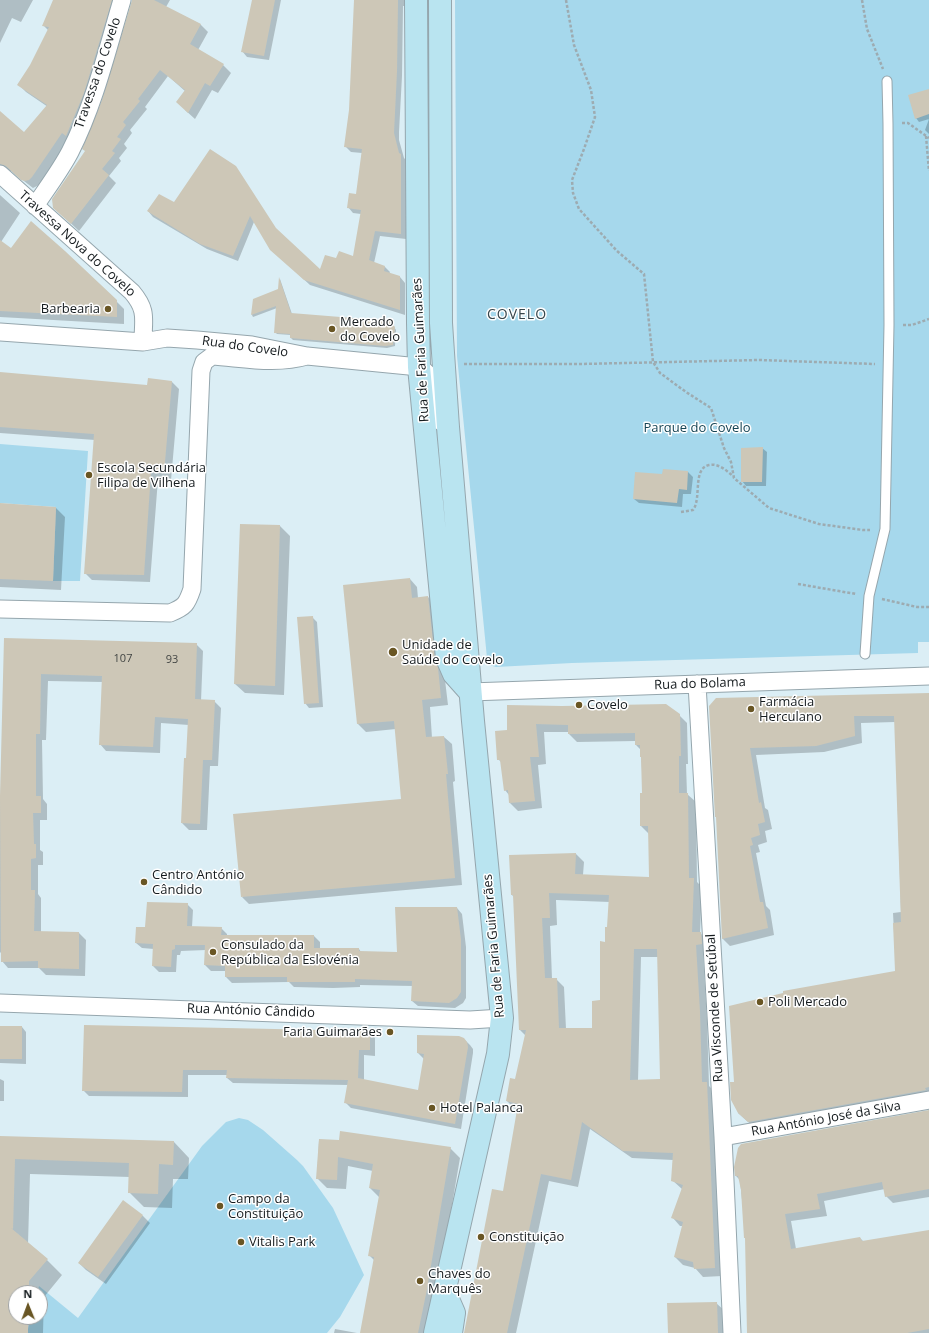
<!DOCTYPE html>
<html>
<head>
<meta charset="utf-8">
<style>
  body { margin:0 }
  #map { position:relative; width:929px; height:1333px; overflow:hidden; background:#dbeef5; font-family:"Open Sans",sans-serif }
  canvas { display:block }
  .north { position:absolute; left:8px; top:1285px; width:40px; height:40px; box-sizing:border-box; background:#fff; border:1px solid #a1a4a5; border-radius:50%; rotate:359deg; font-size:11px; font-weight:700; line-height:16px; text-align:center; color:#151b1e }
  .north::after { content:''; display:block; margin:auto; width:14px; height:18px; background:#695624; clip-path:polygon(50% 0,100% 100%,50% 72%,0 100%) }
</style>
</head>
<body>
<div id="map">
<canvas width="929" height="1333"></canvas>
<div class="north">N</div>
</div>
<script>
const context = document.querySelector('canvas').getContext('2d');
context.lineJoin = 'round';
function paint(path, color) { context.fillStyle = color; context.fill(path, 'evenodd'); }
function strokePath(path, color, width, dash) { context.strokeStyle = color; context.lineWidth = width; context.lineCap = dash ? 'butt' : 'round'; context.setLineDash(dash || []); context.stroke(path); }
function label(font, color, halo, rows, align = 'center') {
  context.font = font + ' "Open Sans",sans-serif'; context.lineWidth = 3; context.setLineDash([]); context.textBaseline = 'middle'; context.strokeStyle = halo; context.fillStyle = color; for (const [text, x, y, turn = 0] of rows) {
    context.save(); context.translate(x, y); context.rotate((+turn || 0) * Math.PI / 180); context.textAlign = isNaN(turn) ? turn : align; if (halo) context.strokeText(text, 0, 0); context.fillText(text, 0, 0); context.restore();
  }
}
paint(new Path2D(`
  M455,0h474v642h-11v11l-346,10 -76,4c-5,-1 -8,-3 -9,-9l-30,-302z
  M0,444l88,7 -8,130h-27l3,-74 -56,-4z
  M239,1118l9,2 15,10 34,30 6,6 30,42 31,67 -24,42 -13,16h-300l4,-16h9v-24h-3l2,-7 39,32 124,-172 24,-24z`), '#a6d8ec');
paint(new Path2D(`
  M0,0h33l-12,22 -9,-4 -12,25z
  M54,0h69l-47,138 -37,47 -6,3 -22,-17 -7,1 -4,3v-63l24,21 24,-26 -22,-15 -8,-8 13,-18 18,-35 -5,-5z
  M133,0h37l-4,7 34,17 8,8 -10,18 25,15 8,8 -13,20 -6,-3 -17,29 -10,-9v-19l-17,-15 -23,31 2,2 -17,21 2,3 -8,11 3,4 -8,10 2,3 -12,15 7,7 -37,48 -17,-16 24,-63z
  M253,0h28l-12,60 -22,-3 -5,-6z
  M355,0h53v6h-5l-1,70 -3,56v8l5,18 2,2v79l-26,-3 -6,27 11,4 5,5 -1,2 11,3 5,6v32l-95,-30 -36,-33 -20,-30 -16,39 -31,-12 -54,-32 -5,-6 27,-7 35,-53 68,82 43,38 16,-11 17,-3 7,-43 -8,-1 -5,-6 9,-12 5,-42 -11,-1 -5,-5 4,-37z
  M929,90v44l-4,-4 4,-11 -10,3 -3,-4z
  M0,195l20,18 -19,29 10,7 105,52 8,8v15l-124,-7z
  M280,279l12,35 100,10 4,6 -1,16 -8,2 -94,-8 -2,-2v-3l-14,-1 -2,-2 2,-24 -24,9 -1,-2 2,-15 25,-10z
  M0,373l148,13 24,-4 7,7 -8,91 -13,-1 -8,103 -58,-2 -7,-7 10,-133 -95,-7z
  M762,448l5,4 -1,34h-20l-4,-5z
  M688,472l5,5 -2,17h-8l-1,13 -43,-4 -5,-4 29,-24z
  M0,504l56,4 9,9 -4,73 -61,-3z
  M241,525l39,1 10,10 -6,159 -39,-2 -10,-9z
  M410,579l7,8 1,11 10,-1 8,8 12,100 -18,2 2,31 12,-1 8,7 3,37 -2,1 9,103 -213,19 -7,-7 160,-97 -6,-71 -30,3 -8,-8 -14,-138z
  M312,617l5,5 6,85 -14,1 -4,-5z
  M5,639l191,5 7,7 -2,50h13l7,7 -3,58h-8l-3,64h-18l-7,-7 7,-98 -28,-2 -1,30 -54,-2 -6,-7 3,-62 -55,-1 -2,59h-4l1,59 4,5v16h-7v30l3,2v13h-5v29l3,4v34l38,1 7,7 -1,36 -39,-1 -7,-7h-31l-6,-7 -1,-9 -1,1v-156h2z
  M929,694v404l-173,31 -18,-16 -3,-30 161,-111 -3,-59 8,-1 -6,-190 -34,1 1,20 -38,9 -68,3 9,53 3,2 4,19 -7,2 2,11 -9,3 2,7 -4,1 10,53 4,4 4,25 -44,11 -7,-7 -6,-121 -6,-89z
  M508,706l171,9 8,8 1,41h-2l1,30 9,8 1,80 5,5 -2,46 9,8v11l-6,1 4,67 2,66 5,5 8,185 -19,1 -8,-9 -12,-3 -8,-8 8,-31h-3l-7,-8 9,-29 -10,-9 1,-20 -41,-2 -42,-29 -12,58 -29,-6 -33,152h-51l28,-143 11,2 14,-83h-3l-8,-8 9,-21 10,-44 -6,-6 -6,-133 -2,-2 -2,-39 66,-2 8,8 -1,13 67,3 -1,-44 -8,-8 2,-32 -2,-44 -5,-5v-4l-59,1 -8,-8v-2h-25l2,32 -8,1 4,43 -24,3 -8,-8 -1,-8 -4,-5 -3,-27 -4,-4 10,-28zM556,900l54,2 -2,26 -7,73 -7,28h-28l-2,-42 -8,-8h-4l-2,-53 7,-1zM641,957h18l2,123 -23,1z
  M187,904l6,6 -1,17 29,1 6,6v2h87l6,6v7h39l2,3 37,1 59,-45 5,6 4,33v51l-3,5 -8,5 -37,-2 -6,-5 1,-15 -53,-1v2l-27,1 -39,-1 -5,-5 -57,1 -6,-6v-6h-15l-6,-6 1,-15 -25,1 -1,4h-3l-1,17h-17l-6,-6 1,-17 -12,-1 -6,-5 10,-15z
  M0,1027h22l4,5v32l-26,-1z
  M370,1032l5,6v18l-11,-1v25l55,11 5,-32 -6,-6 45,-15 7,7 3,4v4l-12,76 -110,-21 -6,-6 3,-17 -115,-2 -6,-5v-3h-39v22l-99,-1 -6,-6z
  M0,1079l4,2v20h-4z
  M929,1111v86l-36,6 -7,-7 -1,-7 -61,12 3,15 -36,5 5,28 64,-11 4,4 65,-11v102h-181l-2,-94 -6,-59 -4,-4z
  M0,1137l174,5 15,16 -1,21h-15l-1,29 -28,-1 -15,-15 1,-15 -100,-3 -2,70 19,16 15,15 -18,22 -1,36h-43zM16,1293h24v24h-24z
  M319,1140l131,8 10,10 -30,175h-69l14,-72 -6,-6 11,-57 -10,-10 3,-17 -25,-5 -2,23 -19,-1 -10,-10z
  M123,1202l20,14 7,7 -44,61 -20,-14 -7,-7z
  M716,1303l10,9 1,21h-58z
  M335,1329l22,4h-23z`), '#0003');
paint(new Path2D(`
  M53,0h59l-28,93 -18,43 -4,-3 -30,44 -3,3 -4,1 -4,-1 -15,-14 -6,-2v-53l24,21 23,-27 -30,-20 13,-20 19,-38 -7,-1z
  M132,0h22l47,24 -11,20 34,20 -14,22 -5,-3 -17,30 -12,-11 9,-12 -25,-20 -22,29 2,2 -17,21 3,3 -9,12 4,2 -9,12 3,2 -13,16 7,6 -38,49 -18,-16 -1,-9 33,-48 -3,-2 20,-49z
  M252,0h23l-11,56 -23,-4z
  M354,0h44l-1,71 -3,62 5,20 2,1v80l-26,-3 -6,29 16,6 -1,5 16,5v34l-96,-30 -34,-30 -20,-34 -17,40 -33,-12 -53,-33 12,-17 15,8 36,-53 26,17 40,62 44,41 5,-14 11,3 3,-7 14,5 8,-46 -14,-2 2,-15 7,1 6,-45 -18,-2 5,-37z
  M929,89v25l-14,5 -7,-24z
  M31,221l34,30 52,49v17l-117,-6v-71l11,8z
  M279,277l12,36 99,8 5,6 -2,18 -8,1 -95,-8v-4l-16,-1 2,-27 -25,9 2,-16 25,-10z
  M0,372l147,13 1,-7 24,3 -8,92 -13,-1 -7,103 -60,-1 10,-140 -94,-7z
  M763,447l-1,35h-21v-34z
  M663,469l25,2 -1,19 -8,-1 -2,14 -44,-4 2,-27 27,2z
  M0,503l56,4 -3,74 -53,-2z
  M240,524l40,1 -5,161 -41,-2z
  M410,578l2,20 16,-2 7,63 3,9 3,30 -19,2 4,37 18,-1 4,38h-2l9,104 -214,19 -8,-83 168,-15 -7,-78 -37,3 -14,-139z
  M313,616l6,87 -15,1 -7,-87z
  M4,638l193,5 -2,56 20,1 -3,60h-9l-3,64 -19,-1 3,-65h2l2,-39 -33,-2 -2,30 -54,-2 3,-69 -61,-2 -1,60h-4v62h5v17h-8l1,31h2v14l-5,1v31h4l-1,41 45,1v37l-41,-1v-7l-37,1 -1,-166z
  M929,693v394l-4,1 1,2 -178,32 -10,-9 -7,-13 -1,-18h4l-5,-76 54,-13v-2l112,-20 -2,-48 8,-1 -7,-206h-40l1,20 -39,10 -66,2 9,55 2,-1 4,20 -7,2 2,11 -9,3 2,7 -3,1 10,56h3l5,26 -46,11 -6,-122h-1l-1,-18 -5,-93 7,-8z
  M666,704l14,10 1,42h-2v37h9l1,85h5l-2,54h9l1,12 -6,1 4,67 2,70h5l8,186 -21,1 -1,-7 -19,-5 9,-35 -12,-4 12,-33 -12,-4 2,-28 -50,-2 -41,-29 -11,58 -30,-6 -34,159h-43l28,-144 11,2 15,-87 -12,-3 4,-23 5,1 11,-49h-7l-6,-135h-2l-2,-40 67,-2 -1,21 74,3 -1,-51h-8v-33h2l-1,-36h-1v-12h-5v-12l-67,1v-9l-32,-1 3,33h-9l5,44 -26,2 -1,-13 -4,1 -4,-31h-3l-2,-29 12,-1v-25l55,1zM549,893l60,2 -2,32h-2v15l-5,-1v59l-8,1v27h-33l-2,-50h-12l-3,-60h8zM634,949h23l3,130 -30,1z
  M147,902l41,1 -1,23 35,1 -1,8h93v13h45v3l38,1 -2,-45h62l4,33v52l-4,6 -8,5 -38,-2 1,-20 -57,-2v3h-68v-5h-62v-11l-21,-1 1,-20h-30v4l-3,1 -1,17 -19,-1 1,-22 -18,-1 1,-16h9z
  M84,1025l286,6v19h-11l-1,28 60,12 6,-36 -7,-1v-18l42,1 5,2 3,4 1,5 -13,77 -111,-21 4,-23 -122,-2 1,-8h-44l-1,22 -100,-1z
  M0,1026h22v33h-22z
  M929,1110v79l-44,8 -3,-15 -65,12 3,15 -35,5 6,35 69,-12 2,4 67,-11v99l-22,4h-160l-2,-95h-1l-3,-48 -3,-14h-3l-1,-9 4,-19 3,-4z
  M340,1131l111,16 -24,142 -9,44h-58l14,-76 -6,-1 12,-66 -11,-2 4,-24 -35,-7 -1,23 -21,-1 3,-40 20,1z
  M0,1136l174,5 -1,24 -14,-1 -1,30 -30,-1 1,-30 -114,-4 -2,70 -2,-1 37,31 -19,22v12h-13v24h12v16h-28z
  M123,1200l20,15 -45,62 -20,-14z
  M717,1302l1,31h-50l-1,-30z`), '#cdc7b7');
const lane = new Path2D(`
  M865,654l4,-58 16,-67 4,-204 -1,-201 -1,-43`);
const street = new Path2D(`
  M0,174l132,118c16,19 11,27 11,50
  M35,206c12,-18 25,-35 35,-54 24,-47 37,-101 52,-152
  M0,332l143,10 24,-4 30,2 55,5 55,11 112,11c18,9 16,32 19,49l3,6
  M0,609l170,4c15,-6 17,-9 22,-24l9,-218 3,-9 8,-6c31,2 64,9 95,0
  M697,684l26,453 9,196
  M470,692l459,-16
  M0,1003l470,17 32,-2
  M723,1137l206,-37`);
const secondary = new Path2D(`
  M416,0l2,323 1,44 28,291 7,16 16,18
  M444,1290l10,23 -3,20
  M435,1333l63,-279 4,-36 -29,-297 -25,-294 -7,-104 -1,-323`);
strokePath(lane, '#95a6ad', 11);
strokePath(street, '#95a6ad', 19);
strokePath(secondary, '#95a6ad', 24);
strokePath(new Path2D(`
  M566,0l8,45 17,45 4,27 -11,32 -12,31 1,13 6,16 38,42 27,23 9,88 7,11 26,19 25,16 13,40 7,14 3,16 35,30 50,16 44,6h7
  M862,0l5,29 16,40
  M902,123h6l21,15
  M926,136l3,35
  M903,325h9l17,-6
  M464,364h117l178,-4 116,4
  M681,512l12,-2c9,-12 -1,-41 16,-45 10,-2 18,6 25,12
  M798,584l58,10
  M882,599l35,8h12`), '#9dabb1', 2.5, [3, 2]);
strokePath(lane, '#fff', 9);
strokePath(street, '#fff', 17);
strokePath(secondary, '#b9e4f0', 22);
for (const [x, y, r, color] of [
  [108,309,4,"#695624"],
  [332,329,4,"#695624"],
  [89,475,4,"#695624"],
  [393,652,5,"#695624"],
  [579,705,4,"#695624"],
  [751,709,4,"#695624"],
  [144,882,4,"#695624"],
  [213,952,4,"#695624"],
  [760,1002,4,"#695624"],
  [390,1032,4,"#695624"],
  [432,1108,4,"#695624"],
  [220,1206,4,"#695624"],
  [481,1237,4,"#695624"],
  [241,1242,4,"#695624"],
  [420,1281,4,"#695624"]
]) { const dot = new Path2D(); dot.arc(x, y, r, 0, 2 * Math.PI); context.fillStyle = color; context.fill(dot); strokePath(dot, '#fff', 1.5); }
label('11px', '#434644', null, [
  ["107",123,659],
  ["93",172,660]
]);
label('13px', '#151b1e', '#fff', [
  ["Travessa do Covelo",98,73,-71],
  ["Travessa Nova do Covelo",77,244,42],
  ["Rua do Covelo",245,347,8],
  ["Rua de Faria Guimarães",421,350,-93],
  ["Rua do Bolama",700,684,-2],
  ["Rua de Faria Guimarães",494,946,-95],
  ["Rua Visconde de Setúbal",715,1008,-93],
  ["Rua António Cândido",251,1011,2],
  ["Rua António José da Silva",826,1119,-10]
]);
label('13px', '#151b1e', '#fff', [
  ["Barbearia",100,309,"right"],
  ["Mercado",340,322],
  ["do Covelo",340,337],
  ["Escola Secundária",97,468],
  ["Filipa de Vilhena",97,483],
  ["Unidade de",402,645],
  ["Saúde do Covelo",402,660],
  ["Farmácia",759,702],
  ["Herculano",759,717],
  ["Covelo",587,705],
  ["Centro António",152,875],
  ["Cândido",152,890],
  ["Consulado da",221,945],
  ["República da Eslovénia",221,960],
  ["Poli Mercado",768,1002],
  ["Faria Guimarães",382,1032,"right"],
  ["Hotel Palanca",440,1108],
  ["Campo da",228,1199],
  ["Constituição",228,1214],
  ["Constituição",489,1237],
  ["Vitalis Park",249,1242],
  ["Chaves do",428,1274],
  ["Marquês",428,1289]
], 'left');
label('13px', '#164555', '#fff', [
  ["Parque do Covelo",697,428]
]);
context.letterSpacing = '1px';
label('14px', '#37464c', '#fff', [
  ["COVELO",517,315]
]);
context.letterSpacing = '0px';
</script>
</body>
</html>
